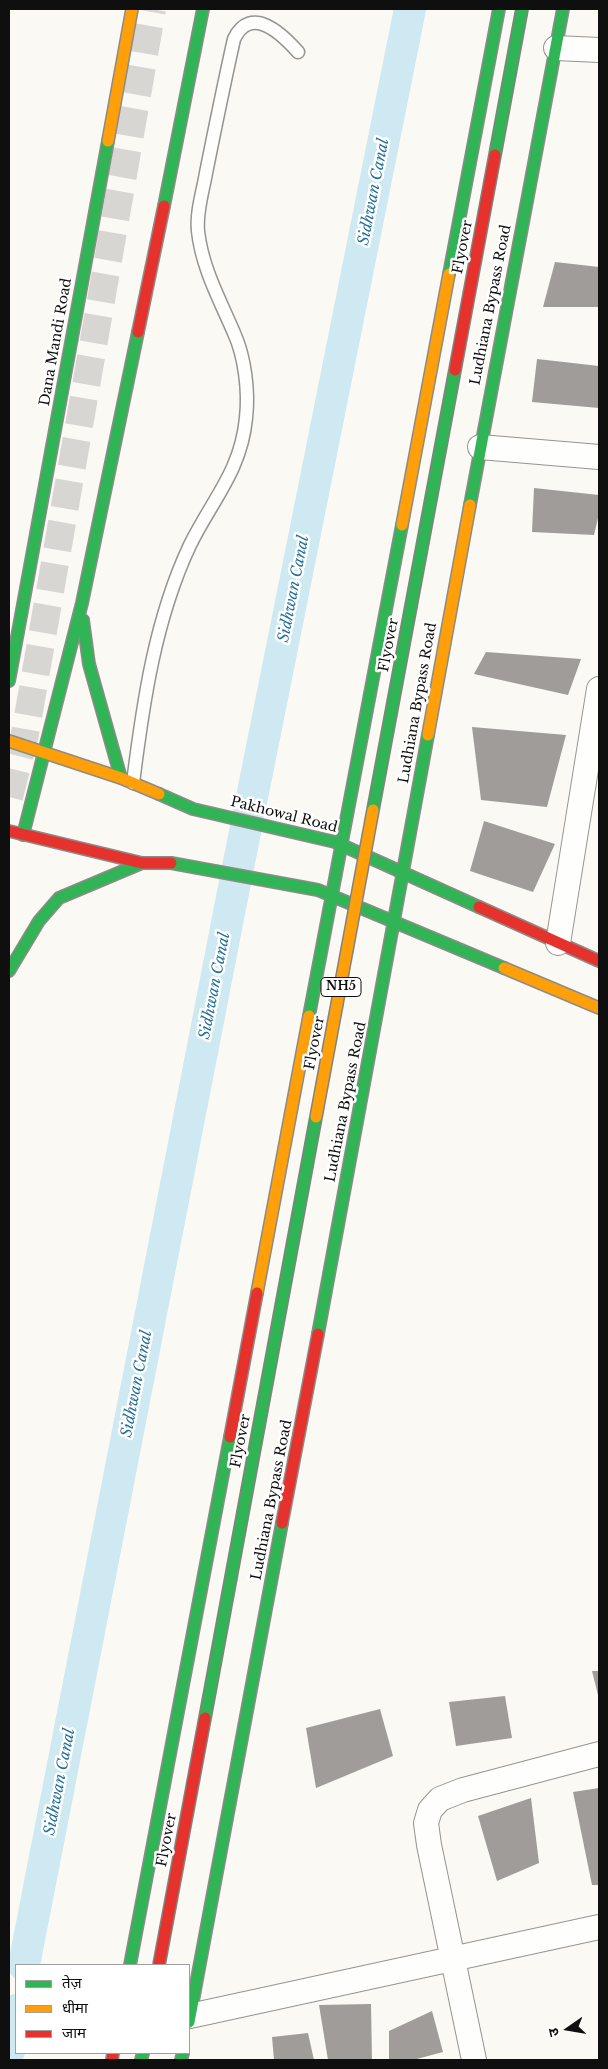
<!DOCTYPE html>
<html>
<head>
<meta charset="utf-8">
<style>
  body { margin:0 }
  #map { position:relative; width:608px; height:2069px; overflow:hidden; background:#fbf9f4; font-family:"Libre Baskerville","Noto Sans Devanagari",serif }
  canvas { display:block }
  .frame { position:absolute; inset:0; border:10px solid #0f0f0f; pointer-events:none }
  .legend { position:absolute; left:15px; top:1964px; width:175px; height:90px; box-sizing:border-box; background:#fff; border:1px solid #9f9f9f; margin:0; padding:6px 9px; list-style:none; font-size:15px; color:#0f0f0f }
  .legend li { display:flex; align-items:center; gap:10px; height:25px }
  .legend b { width:25px; border:1px solid #9f9f9f }
  .north { position:absolute; left:543px; top:2004px; width:50px; height:50px; -webkit-text-stroke:4px #fff; paint-order:stroke; rotate:257deg; font-size:14px; font-weight:700; line-height:20px; text-align:center; color:#0f0f0f }
  .north::after { content:''; display:block; margin:auto; width:18px; height:22px; background:#0f0f0f; clip-path:polygon(50% 0,100% 100%,50% 72%,0 100%) }
</style>
</head>
<body>
<div id="map">
<canvas width="608" height="2069"></canvas>
<div class="frame"></div>
<ul class="legend">
<li><b style="height:6px;background:#30b455"></b>तेज़</li>
<li><b style="height:6px;background:#ff9f0a"></b>धीमा</li>
<li><b style="height:6px;background:#e5322d"></b>जाम</li>
</ul>
<div class="north">उ</div>
</div>
<script>
const context = document.querySelector('canvas').getContext('2d');
context.lineJoin = 'round';
function strokePath(path, color, width, dash) { context.strokeStyle = color; context.lineWidth = width; context.lineCap = dash ? 'butt' : 'round'; context.setLineDash(dash || []); context.stroke(path); }
function paint(path, color) { context.fillStyle = color; context.fill(path, 'evenodd'); }
function label(font, color, halo, rows, align = 'center') {
  context.font = font + ' "Libre Baskerville",serif'; context.lineWidth = 5; context.setLineDash([]); context.textBaseline = 'middle'; context.strokeStyle = halo; context.fillStyle = color; for (const [text, x, y, turn = 0] of rows) {
    context.save(); context.translate(x, y); context.rotate((+turn || 0) * Math.PI / 180); context.textAlign = isNaN(turn) ? turn : align; if (halo) context.strokeText(text, 0, 0); context.fillText(text, 0, 0); context.restore();
  }
}
strokePath(new Path2D(`
  M24,1965l213,-1093 173,-863
  M9,2051l7,-41`), '#cee9f2', 32);
paint(new Path2D(`
  M555,262l44,5v40h-56z
  M537,359l62,7v42l-67,-6z
  M534,488l65,7v19l-5,21 -62,-3z
  M486,652l95,7 -13,36 -94,-21z
  M472,727l94,8 -19,72 -66,-7z
  M484,821l71,23 -22,48 -63,-21z
  M592,1671h7v28z
  M505,1696l7,42 -56,8 -7,-44z
  M380,1709l13,47 -77,32 -10,-60z
  M599,1788v97h-7l-19,-93z
  M531,1798l8,65 -42,18 -19,-65z
  M371,2004l1,56h-44l-9,-55z
  M432,2011l11,41 -30,8h-24v-29z
  M308,2033l6,27h-40l-2,-23z`), '#9f9c99');
strokePath(new Path2D(`
  M9,797l16,-63 127,-725`), '#d8d6d2', 28, [28, 14]);
const lane = new Path2D(`
  M133,783c10,-80 22,-164 57,-238 22,-45 51,-74 56,-127 3,-26 -1,-61 -12,-85 -14,-33 -32,-65 -36,-102 -2,-19 5,-40 8,-58 9,-45 18,-89 28,-134 17,-35 48,-5 64,13`);
const street = new Path2D(`
  M556,48l43,2
  M480,447l119,10
  M558,943l41,-254
  M190,2016l409,-89
  M474,2060l-45,-215 -3,-22 4,-13 10,-11 23,-9 136,-36`);
const fast = new Path2D(`
  M164,206l39,-197
  M449,274l50,-265
  M470,505l93,-496
  M83,620l6,44 32,114
  M9,681l99,-540
  M159,794l34,15 142,33 144,65
  M23,835l59,-232 56,-271
  M171,863l147,27 186,78
  M9,971l30,-50 20,-23 83,-35
  M309,1016l93,-491
  M318,1334l110,-599
  M130,1965l100,-528
  M189,2022l93,-499
  M141,2060l2,-7
  M181,2060l2,-7`);
const slow = new Path2D(`
  M108,141l24,-132
  M402,525l47,-251
  M428,735l42,-230
  M9,741l112,37 38,16
  M504,968l95,40
  M257,1293l52,-277`);
const jam = new Path2D(`
  M138,332l26,-126
  M9,831l133,32h29
  M479,907l120,54
  M230,1437l27,-144
  M282,1523l36,-189
  M112,2060l1,-7`);
strokePath(lane, '#959492', 15);
strokePath(street, '#959492', 26);
strokePath(fast, '#8c8b89', 14);
strokePath(slow, '#8c8b89', 14);
strokePath(jam, '#8c8b89', 14);
strokePath(lane, '#fefefd', 12);
strokePath(street, '#fefefd', 24);
strokePath(fast, '#30b455', 11);
strokePath(slow, '#ff9f0a', 11);
strokePath(jam, '#e5322d', 11);
const fastBridge = new Path2D(`
  M495,155l27,-146
  M373,810l82,-440
  M205,1718l111,-601`);
const slowBridge = new Path2D(`
  M316,1117l57,-307`);
const jamBridge = new Path2D(`
  M455,370l40,-215
  M159,1965l46,-247`);
strokePath(fastBridge, '#83827f', 14, []);
strokePath(slowBridge, '#83827f', 14, []);
strokePath(jamBridge, '#83827f', 14, []);
strokePath(fastBridge, '#30b455', 11);
strokePath(slowBridge, '#ff9f0a', 11);
strokePath(jamBridge, '#e5322d', 11);
for (const [x, y, w] of [
  [341,987,40]
]) { const box = new Path2D(); box.roundRect(x - w / 2, y - 9.5, w, 19, 4); context.fillStyle = '#fff'; context.fill(box); strokePath(box, '#0f0f0f', 1); }
label('bold 12px', '#0f0f0f', null, [
  ["NH5",341,987]
]);
label('14px', '#0f0f0f', '#fff', [
  ["Flyover",463,247,-79],
  ["Ludhiana Bypass Road",491,305,-79],
  ["Dana Mandi Road",56,342,-80],
  ["Flyover",389,645,-79],
  ["Ludhiana Bypass Road",418,703,-80],
  ["Pakhowal Road",284,815,14],
  ["Flyover",315,1043,-79],
  ["Ludhiana Bypass Road",346,1102,-79],
  ["Flyover",241,1441,-79],
  ["Ludhiana Bypass Road",272,1500,-79],
  ["Flyover",167,1840,-79]
]);
label('italic 15px', '#236f95', '#fff', [
  ["Sidhwan Canal",374,192,-79],
  ["Sidhwan Canal",294,589,-79],
  ["Sidhwan Canal",215,986,-79],
  ["Sidhwan Canal",137,1384,-79],
  ["Sidhwan Canal",60,1782,-79]
]);
</script>
</body>
</html>
